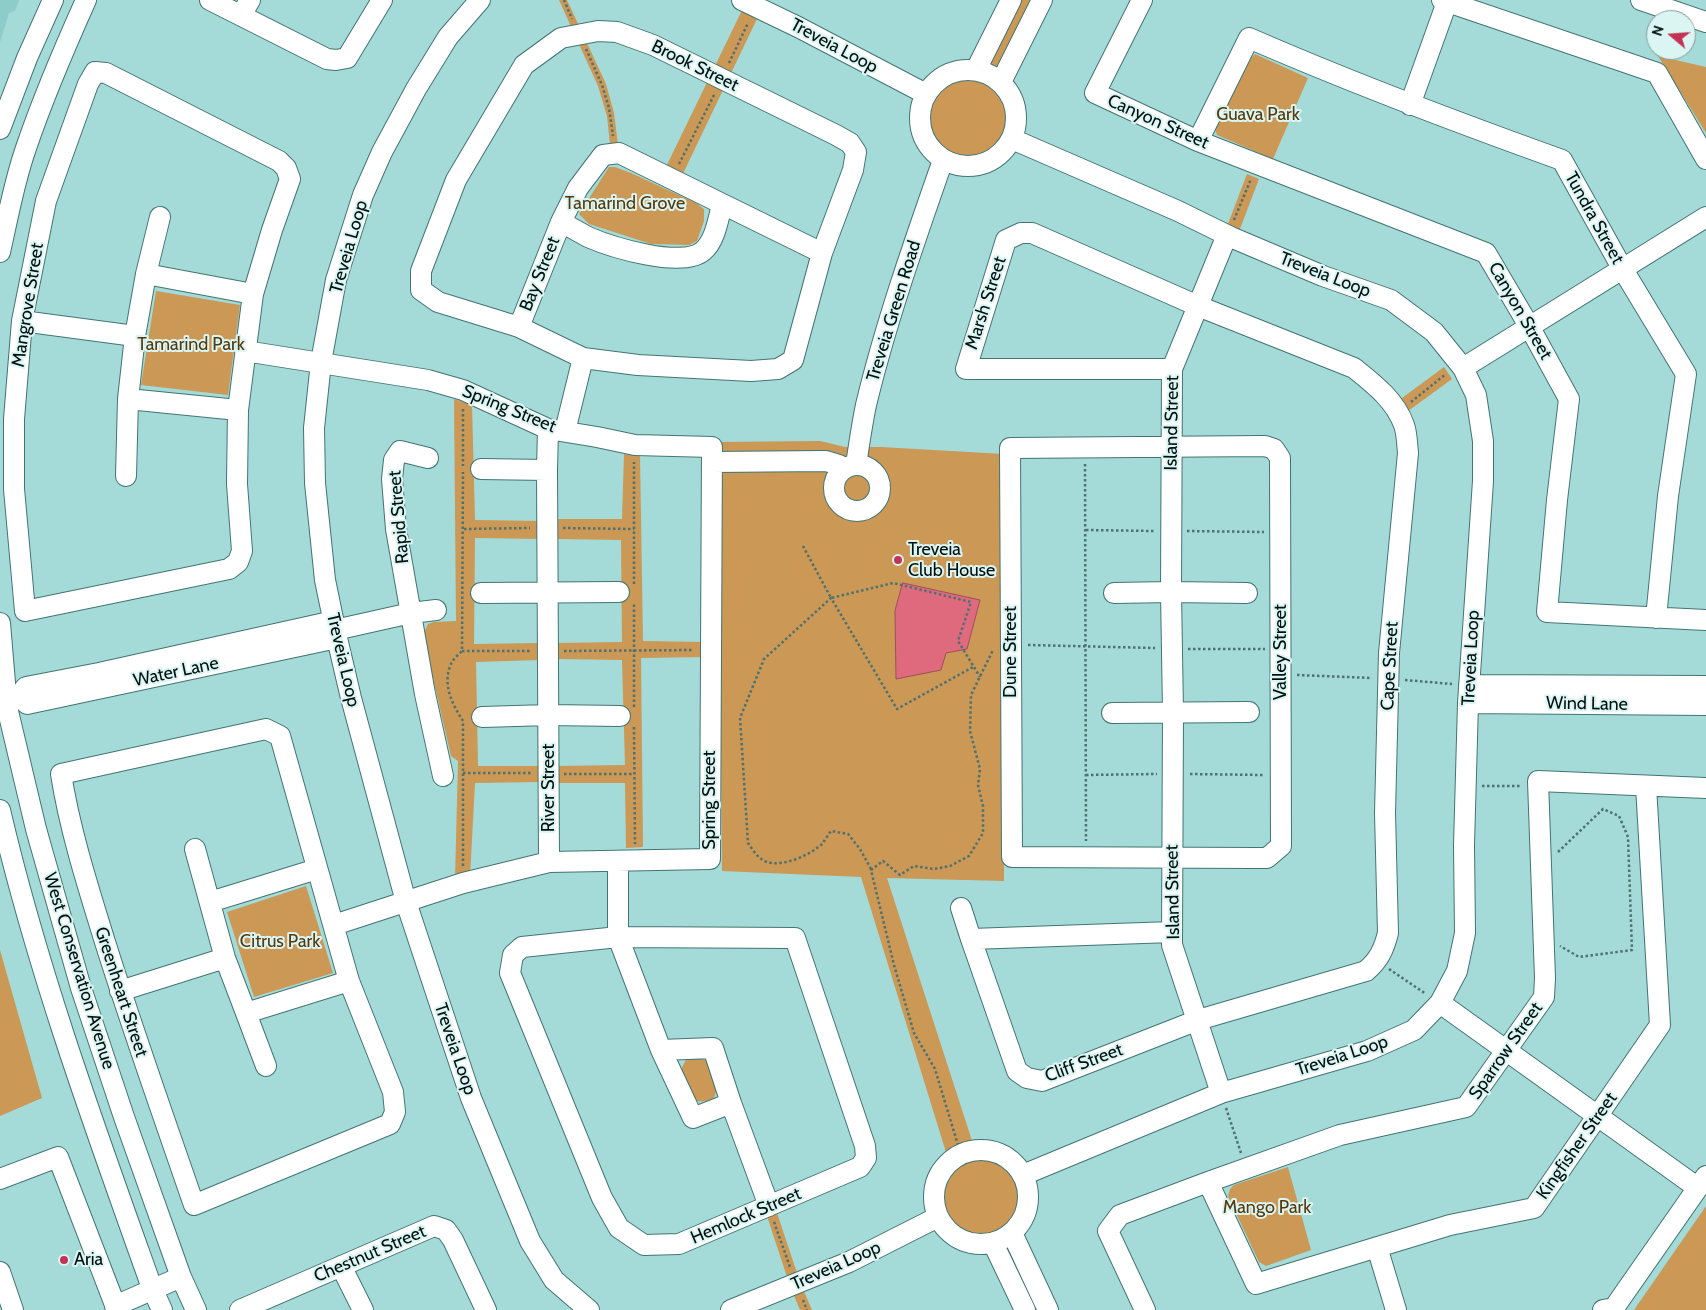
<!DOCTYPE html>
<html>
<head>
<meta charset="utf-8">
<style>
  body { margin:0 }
  #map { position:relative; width:1706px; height:1310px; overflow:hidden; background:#a4dad7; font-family:Cabin,sans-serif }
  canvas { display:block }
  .north { position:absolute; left:1646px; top:10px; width:50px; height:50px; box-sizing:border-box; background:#dbf5f3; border:1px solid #839998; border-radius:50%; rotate:288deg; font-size:14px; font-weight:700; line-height:20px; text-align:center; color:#00100f }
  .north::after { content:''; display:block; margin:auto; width:18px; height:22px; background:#c33355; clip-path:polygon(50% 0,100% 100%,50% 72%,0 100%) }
</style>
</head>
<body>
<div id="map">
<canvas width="1706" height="1310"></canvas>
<div class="north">N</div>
</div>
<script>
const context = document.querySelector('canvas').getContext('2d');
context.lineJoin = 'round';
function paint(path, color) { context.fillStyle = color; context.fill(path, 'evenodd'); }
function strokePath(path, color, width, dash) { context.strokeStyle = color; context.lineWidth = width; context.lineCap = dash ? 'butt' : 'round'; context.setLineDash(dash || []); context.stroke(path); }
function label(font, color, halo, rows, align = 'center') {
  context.font = font + ' Cabin,sans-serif'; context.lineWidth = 4; context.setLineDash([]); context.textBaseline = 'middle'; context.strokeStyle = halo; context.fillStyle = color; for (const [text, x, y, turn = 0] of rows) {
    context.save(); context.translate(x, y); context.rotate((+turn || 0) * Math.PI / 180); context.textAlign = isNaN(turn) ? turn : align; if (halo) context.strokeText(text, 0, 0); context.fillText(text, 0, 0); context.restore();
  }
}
paint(new Path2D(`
  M0,0h19l-4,11 -6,2 -9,29z`), '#8eccc9');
paint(new Path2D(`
  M559,0h8l39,84 8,29 5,40 -8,1 -4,-38 -9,-30z
  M747,0h19l-87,182 -16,-9z
  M1021,0h14l-35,71 -6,1 -3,-1 -2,-5z
  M1255,54l53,24 -35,81 -56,-24 -2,-6 36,-71z
  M1658,56l48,11v66z
  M928 118a41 41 0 1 1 82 0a41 41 0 1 1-82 0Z
  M609,167h6l16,6 65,30 8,6v12l-7,20 -8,4 -38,-1 -62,-20 -10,-10z
  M1247,174l12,5 -21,55 -12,-5z
  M156,291l84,14 -12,90 -87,-10z
  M1444,367l8,12 -48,35 -6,-13z
  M454,399l18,6 3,115 66,1v18l-66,-1 -1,106 66,-1v17l-64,2 2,104h63v16l-66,1 -5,94 -15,3 3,-119 -7,-5 -28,-121 5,-11 6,-2 22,-1z
  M820,441l25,6h36l122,7 1,427 -117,-3 88,272 -14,4 -12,8 -88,-285 -139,-6 -4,-429z
  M624,454l16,2 3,185 60,1v15l-62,1 2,189 -17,1 -1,-65h-69v-17l69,-1 -3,-105 -65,-1v-16l65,-1 -1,-102 -63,-1v-20h64z
  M306,886l27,87 -79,24 -27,-85z
  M0,950l42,148 -42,18z
  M697,1057l10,4 10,28 -3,9c-9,4 -13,5 -22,1l-11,-30 6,-11z
  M941 1198a40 40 0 1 1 80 0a40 40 0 1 1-80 0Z
  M1288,1167l23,83 -45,16 -7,-4 -31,-66 2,-7 4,-4z
  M774,1204l26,78 12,28h-12l-10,-24 -26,-79z
  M1706,1206v104h-72z`), '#cb9855');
const water = new Path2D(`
  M903,583l77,17 -13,49 -21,4 -5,17 -45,9 -1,-68z`);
paint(water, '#df6a7d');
strokePath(water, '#9c4f5c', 1);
const minor = new Path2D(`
  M210,0l117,59 9,1 11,-2 35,-58
  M480,0l-32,37 -32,52 -34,63 -19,43 -27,85 -15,82 -7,66 1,55 10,97 12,58 14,60 55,204 65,196 59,143 24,39 35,30
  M742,0l56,27 128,67
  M1142,0l-47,93 103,48 288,112 43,73 40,73 -12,101 -10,112 159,8
  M1442,0l215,73 49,86
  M1641,0l65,22
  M241,15l9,-15
  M598,31l19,1 36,13 183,90 14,8 6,9 -3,18 -31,83 -29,107 -15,9 -27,2 -113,-6 -55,-7 -64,-31 -81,-25 -17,-12v-19l35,-91 68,-115 37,-27z
  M920 118a48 48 0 1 1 96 0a48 48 0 1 1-96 0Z
  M976,70l35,-70
  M95,72l11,1 173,88 7,7 4,11 -18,51 -19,64 -15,116 -1,74 5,67 -4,11 -9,7 -204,42 -11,-122v-70l8,-98 24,-120 42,-117z
  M1001,82l41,-82
  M1410,105l37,-103
  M0,129l27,-71 26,-58
  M1012,139l166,72 55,27 90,38 68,24 43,32 29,36 13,27 7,46v40l-15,222 -4,142 1,88 -8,38 -17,32 -26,27 -47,21 -146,42 -198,82
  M1198,141l51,-103c103,45 207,84 313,122l60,108 64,106 -18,122 -12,122
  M561,222c9,5 18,10 27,15 23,10 94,32 115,14 12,-10 15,-31 19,-46
  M0,252c8,-35 14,-70 26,-104 17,-50 38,-99 60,-148
  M146,274l107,20
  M22,321l113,15
  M519,327l42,-105 17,-34 25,-33 16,-2 203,100
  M245,351l183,29 35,10 85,39 49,8 38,8 77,2 -2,412 -161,3 -86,21 -129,42
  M1463,368l243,-151
  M128,399l7,-63 11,-62 14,-57
  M548,429l-1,41 2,392
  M565,431l18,-73
  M1265,446l9,3 6,9 1,388 -14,12h-12l-243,-1 -2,-409z
  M428,458l-28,-7 -6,9 -2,19 4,50 29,165 18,82
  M712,462l114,-1 13,4 5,4
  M834 488a23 23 0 1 1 46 0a23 23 0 1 1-46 0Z
  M856,465c3,-20 6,-41 10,-60 20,-83 49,-165 77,-245
  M481,469l66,1
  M126,476l2,-77 110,11
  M481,593l138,-1
  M1114,593l57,-1 76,1
  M0,623l7,84 29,122 45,159 43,129 57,160 15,33
  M335,630l76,-17 25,-3
  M1469,685l237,1
  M19,696l7,-9 73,-14 235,-52
  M0,697l19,-1 8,8 310,-66
  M1468,703l238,2
  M1112,713l137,-1
  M482,717l67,-2 71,1
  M266,729l14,7 69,245 44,111 2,20 -5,12 -196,81c-30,-87 -61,-174 -89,-263 -17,-55 -35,-111 -44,-168z
  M0,810c38,163 96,321 152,478l10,22
  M195,849l30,109 21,55 103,-32
  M618,861v76l43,113 32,68 38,-15 38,103
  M210,902l107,-33
  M961,908l10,31
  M1172,932l-201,7 46,132 10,7 15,3 156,-61 168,-49c13,-11 18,-22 22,-38l-3,-120 4,-160 19,-200c-1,-9 -1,-20 -4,-28 -9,-25 -30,-41 -50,-57l-156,-62 -166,-73h-11l-15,7 -40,129h206
  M618,937l177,1 70,208 1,12 -6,9 -181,77 -35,1 -25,-17 -17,-30 -92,-225 3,-18 9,-8z
  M120,991l105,-33
  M1440,1003l258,185
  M246,1013l20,53
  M661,1050l52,-2 18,55
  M1221,1093l-49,-148 1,-233 -2,-120 1,-223 55,-134
  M934 1197a47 47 0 1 1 94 0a47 47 0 1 1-94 0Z
  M0,1179l58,-22 59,153
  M1208,1182l48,102 194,-59 84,-17 126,-183 -14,-239
  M1012,1233l36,77
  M993,1243l32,67
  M1377,1247l19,63
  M341,1266l22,44
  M0,1272l13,38
  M115,1306l66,-29
  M240,1310l194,-84 12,4 7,10 33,70
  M731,1310l118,-48 89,-45
  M1145,1310l-37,-79 12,-16 88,-33 132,-47 126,-28 78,-110 1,-19 -7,-197 168,7
  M1603,1310l11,-2 92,-132`);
strokePath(minor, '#427573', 22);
strokePath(new Path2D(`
  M564,0l8,19
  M586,49l16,36 7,23 4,28
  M729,63l19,-40
  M679,164l36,-71
  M1234,220l17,-41
  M1411,402l35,-28
  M463,409v57
  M1085,464l1,377
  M563,528l71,1
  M464,529l66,-1
  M1086,530l68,1
  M1187,531l77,1
  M803,546l28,52 62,-15 78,19 -13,39 22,36
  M634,584v-122
  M1028,645l127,3
  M1188,649h77
  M462,651h69
  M564,651l129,-1
  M1297,675l75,3
  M1405,680l47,4
  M634,707v-105
  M634,727l1,117
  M463,773h68
  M564,774h69
  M1190,774l74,1
  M1086,775l71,-1
  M1482,786h40
  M1558,852l45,-43 16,7 9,21 4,113 -53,7 -19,-11
  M463,866v-145c-11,-17 -21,-37 -12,-57 2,-5 7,-9 11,-13l1,-179
  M871,869l-11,-20 -12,-15 -17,-3c-3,4 -6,9 -9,13 -12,11 -38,23 -55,18 -9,-3 -14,-12 -19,-19l-8,-125 24,-59 67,-61 66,111 76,-42
  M1389,969l37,25
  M1226,1108l15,45
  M961,1155l-26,-86 -21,-36 -20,-68 -23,-95 12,-9 17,14 14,-9 20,3 16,-3 19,-10 14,-23v-27l-5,-21 2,-16 -10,-38 1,-36 22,-45
  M774,1222l16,45
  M803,1300l4,10`), '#4f716f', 2.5, [2.5, 2.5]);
strokePath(minor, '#fff', 20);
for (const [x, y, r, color] of [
  [898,560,5,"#c33355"],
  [64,1260,5,"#c33355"]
]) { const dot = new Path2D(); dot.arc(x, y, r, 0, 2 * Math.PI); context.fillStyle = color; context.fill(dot); strokePath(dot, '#dbf5f3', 2); }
label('18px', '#00100f', '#dbf5f3', [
  ["Treveia Loop",834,46,28],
  ["Brook Street",695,66,26],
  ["Canyon Street",1158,122,24],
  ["Tundra Street",1594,218,61],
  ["Treveia Loop",349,247,-74],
  ["Bay Street",540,274,-68],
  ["Treveia Loop",1325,275,21],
  ["Marsh Street",986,303,-72],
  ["Mangrove Street",28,305,-81],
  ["Treveia Green Road",894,311,-73],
  ["Canyon Street",1520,311,60],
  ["Spring Street",509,409,22],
  ["Island Street",1172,423,-89],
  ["Rapid Street",399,517,-95],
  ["Dune Street",1011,652,-90],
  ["Valley Street",1281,652,-90],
  ["Treveia Loop",1471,658,-87],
  ["Treveia Loop",343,660,77],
  ["Cape Street",1390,666,-87],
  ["Water Lane",176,672,-12],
  ["Wind Lane",1587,704,1],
  ["River Street",549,788,-90],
  ["Spring Street",710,800,-90],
  ["Island Street",1173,892,-91],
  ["West Conservation Avenue",79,971,73],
  ["Greenheart Street",121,992,72],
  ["Treveia Loop",455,1049,71],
  ["Sparrow Street",1506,1051,-55],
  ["Treveia Loop",1342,1056,-18],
  ["Cliff Street",1084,1063,-20],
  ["Kingfisher Street",1577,1146,-55],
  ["Hemlock Street",746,1216,-23],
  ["Chestnut Street",370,1254,-23],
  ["Treveia Loop",836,1266,-24]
]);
label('18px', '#55380b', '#dbf5f3', [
  ["Guava Park",1258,115],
  ["Tamarind Grove",625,204],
  ["Tamarind Park",191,345],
  ["Citrus Park",280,942],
  ["Mango Park",1267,1208]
]);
label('18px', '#00100f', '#dbf5f3', [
  ["Treveia",908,550],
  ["Club House",908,571],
  ["Aria",74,1260]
], 'left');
</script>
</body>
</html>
